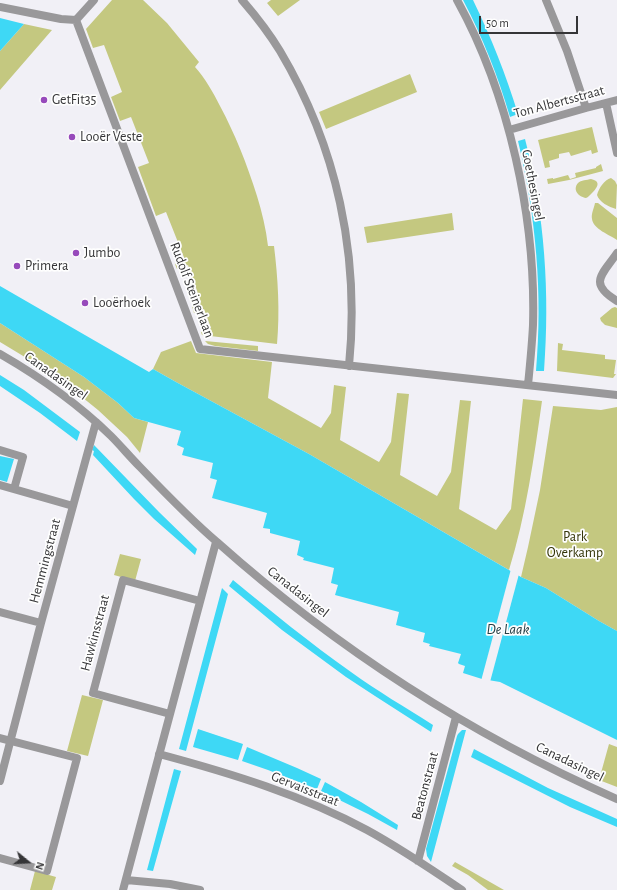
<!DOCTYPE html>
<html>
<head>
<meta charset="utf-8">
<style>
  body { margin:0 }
  #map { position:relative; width:617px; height:890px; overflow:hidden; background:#f1f0f6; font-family:"Alegreya Sans",sans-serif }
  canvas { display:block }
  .north { position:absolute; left:8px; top:842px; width:40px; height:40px; -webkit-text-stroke:3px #fefefe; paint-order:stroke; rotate:108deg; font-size:11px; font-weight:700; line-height:16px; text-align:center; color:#353537 }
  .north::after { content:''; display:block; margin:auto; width:14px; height:18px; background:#353537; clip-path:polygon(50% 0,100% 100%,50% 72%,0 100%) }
  .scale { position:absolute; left:479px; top:16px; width:99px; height:18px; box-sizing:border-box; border:2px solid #353537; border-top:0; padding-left:5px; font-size:12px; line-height:14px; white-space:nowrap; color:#353537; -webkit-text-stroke:3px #fefefe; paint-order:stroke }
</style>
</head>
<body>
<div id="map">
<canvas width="617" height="890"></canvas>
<div class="north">N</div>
<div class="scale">50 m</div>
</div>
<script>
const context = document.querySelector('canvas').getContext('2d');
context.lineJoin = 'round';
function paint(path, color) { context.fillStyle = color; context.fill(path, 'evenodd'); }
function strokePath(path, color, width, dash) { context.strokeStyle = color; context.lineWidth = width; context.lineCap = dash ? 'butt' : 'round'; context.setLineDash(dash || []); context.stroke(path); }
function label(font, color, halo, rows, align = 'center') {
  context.font = font + ' "Alegreya Sans",sans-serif'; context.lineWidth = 3.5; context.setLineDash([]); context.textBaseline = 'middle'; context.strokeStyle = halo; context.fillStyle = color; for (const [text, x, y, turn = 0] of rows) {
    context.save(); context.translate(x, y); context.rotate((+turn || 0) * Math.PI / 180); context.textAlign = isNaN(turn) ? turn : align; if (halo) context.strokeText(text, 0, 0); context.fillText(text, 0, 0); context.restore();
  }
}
paint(new Path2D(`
  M112,0h31l24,23 32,39 -4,5c10,11 18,25 25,39 15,28 27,58 37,90 5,16 9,33 11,50h6c4,33 6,65 3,98l-75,-9 -1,-3 10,-4 -7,-19 -10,4 -2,-7 9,-4 -13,-37 -11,4 -2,-5 10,-4 -19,-48 -10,4 -18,-49 11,-4 -18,-46 -11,4 -9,-24 11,-5 -18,-47 -11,3 -7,-19z
  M271,0h29l-22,16 -11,-13z
  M24,24l28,6 -52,60v-39z
  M410,74l7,18 -91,37 -7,-17z
  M592,127l6,25 -6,2 -1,-4 -20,6 -2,-4 -10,2v4l-10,3 1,6 -5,1 -7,-28z
  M601,164l2,7 -34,9 -21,4 -1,-5 6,-1v1l15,-4 2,4 6,-2 -1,-4 21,-5v-1z
  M611,178l4,3 2,4 -1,24c-7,-2 -17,-7 -19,-14 2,-7 7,-15 14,-17z
  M591,179c14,3 2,13 -3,18l-2,1c-7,-1 -14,-8 -8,-15 3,-3 9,-3 13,-4z
  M595,203h3l19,15v22c-7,-5 -24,-11 -25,-21 -1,-5 2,-11 3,-16z
  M452,213l2,17 -87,13 -3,-16z
  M615,307l2,1v20l-12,-3 -4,-4 -1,-3 12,-10z
  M0,323l84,54 34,26 16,15 14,4 -8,31 -13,-16 -29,-27 -31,-25 -24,-17 -43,-26z
  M191,341l5,12 76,9 -4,36 53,30 10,-15 3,-28 12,2 -6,53 39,22 12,-20 6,-49 12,1 -9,81 37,21 14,-24 9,-72 11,1 -12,108 37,21 15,-21 12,-110 19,2c-8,57 -16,114 -33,169l-200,-116 -133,-72 -23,-13 8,-17z
  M205,341l53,5v5l-43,-5 -7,-2z
  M558,343l5,1 -1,6 43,5v4l11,1 -2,14h2l-3,4 -56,-7z
  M553,406l48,4 16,-3v224l-18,-10 -53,-33 -25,-11 7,-30 12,-57z
  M120,554l21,5 -6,22 -21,-6z
  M82,695l21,5 -15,56 -21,-5z
  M609,744l8,3v40l-18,-7z
  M455,862l49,28h-16l-20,-15 -16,-9z
  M35,871l21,6 -4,13h-22z`), '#c4c880');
paint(new Path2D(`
  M463,0h10c18,37 33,75 45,114l-8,3c-12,-41 -27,-79 -47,-117z
  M0,18l24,6 -24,27z
  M525,139c20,76 25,155 19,232h-8c7,-77 0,-155 -18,-230z
  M0,286l149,86 4,-3 23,13 133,72 193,112 19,11 25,11 53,33 18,10v109l-117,-58 -18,-3 -19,-6 2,-7 -6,-2 -1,-1 3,-9 -32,-8 1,-2 -7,-2 2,-9 -29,-8 3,-13 -64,-17 3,-10 -7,-2 3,-15 -31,-8 1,-2 -7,-3 3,-14 -30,-8v-4l-7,-1 4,-15 -55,-15 5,-18 -7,-2 3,-15 -31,-8 2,-7 -7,-3 4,-14 -47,-13 -16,-15 -34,-26 -84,-54z
  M0,375l24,15 56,42 -3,9 -37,-28 -40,-27z
  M94,445l65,67 38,37 -2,6 -41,-36 -20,-20 -41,-44 1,-4 -2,-1z
  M0,456l14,3 -7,23 -7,-2z
  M233,580c39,32 77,63 118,92 26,19 54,35 82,53l-2,7 -56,-36 -29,-19 -64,-47 -53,-44z
  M222,588l6,6 -42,157 -7,-2z
  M198,729l45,15 -5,16 -45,-13z
  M462,730h4l-35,132 -4,-6 -1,-7 31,-113 1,-2z
  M247,747l50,21 24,11 -4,10 -49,-19 -26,-9z
  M474,749l74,39 69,31v8l-47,-20 -99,-50z
  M174,769l7,2 -28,100 -6,-1z
  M325,782l36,20 37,23 -1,5 -29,-16 -47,-23z`), '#3ed8f5');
paint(new Path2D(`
  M511,569l8,5 -29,108 -9,-1z`), '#f1f0f6');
strokePath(new Path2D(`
  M242,0c14,16 27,33 38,51 57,96 80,204 69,315
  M457,0c52,94 79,218 76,325 -1,20 -3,40 -5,60
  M546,0l21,51 19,57
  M0,7l61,12 15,1
  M76,20l124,329 417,46
  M76,20l18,-20
  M606,103l11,50
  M509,130l77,-22 31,-8
  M617,253c-14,21 -30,30 0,48
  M0,354c40,23 78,50 111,82 10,10 19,21 29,31 25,26 50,52 77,75 119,106 254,193 400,257
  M0,450l23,7 -9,32
  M0,485l73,21
  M0,612l41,11
  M170,714l-77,-21 30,-113 77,21
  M0,738l77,20 -30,113 -47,-13
  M159,754c71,19 143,41 208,76 33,18 64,39 95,60
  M0,781l41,-158 55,-201
  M418,861l38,-144
  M126,880l44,4 30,6
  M123,890l93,-348`), '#99989a', 8);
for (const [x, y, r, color] of [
  [44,100,4,"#974abb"],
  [72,137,4,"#974abb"],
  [76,253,4,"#974abb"],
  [17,266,4,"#974abb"],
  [85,303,4,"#974abb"]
]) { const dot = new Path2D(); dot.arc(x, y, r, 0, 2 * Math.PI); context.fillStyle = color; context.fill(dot); strokePath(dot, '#fefefe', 1.5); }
label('14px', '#353537', '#fefefe', [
  ["GetFit35",52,100],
  ["Looër Veste",80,137],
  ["Jumbo",84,253],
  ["Primera",25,266],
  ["Looërhoek",93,303]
], 'left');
label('14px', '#353537', '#fefefe', [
  ["Ton Albertsstraat",559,102,-15],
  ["Goethesingel",533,185,79],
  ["Rudolf Steinerlaan",192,290,69],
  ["Canadasingel",56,376,35],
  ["Hemmingstraat",45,561,-75],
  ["Canadasingel",298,592,38],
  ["Hawkinsstraat",95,633,-75],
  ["Canadasingel",570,762,26],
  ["Beatonstraat",425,786,-75],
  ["Gervaisstraat",305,789,22]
]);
label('14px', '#343507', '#fefefe', [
  ["Park",575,537],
  ["Overkamp",575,553]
]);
label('italic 15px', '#253e44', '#fefefe', [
  ["De Laak",508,629]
]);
</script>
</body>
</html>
